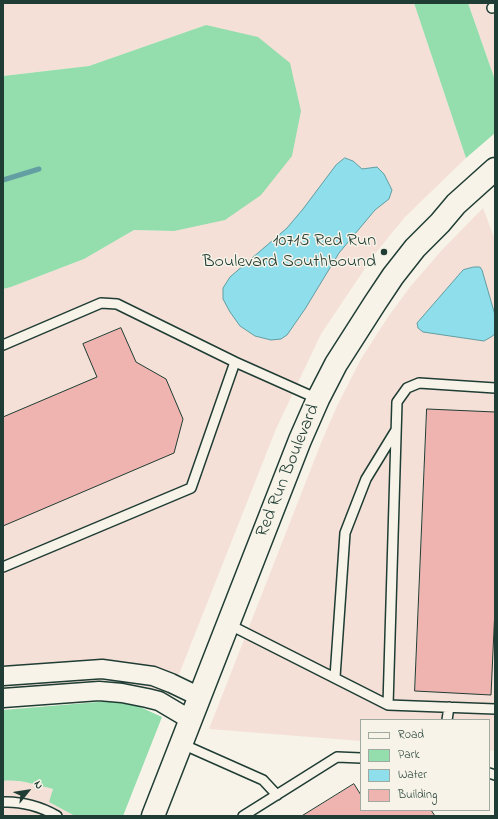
<!DOCTYPE html>
<html>
<head>
<meta charset="utf-8">
<style>
  body { margin:0 }
  #map { position:relative; width:498px; height:819px; overflow:hidden; background:#f7f3e8; font-family:"Indie Flower",sans-serif }
  canvas { display:block }
  .frame { position:absolute; inset:0; border:4px solid #1f3d34; pointer-events:none }
  .legend { position:absolute; left:360px; top:719px; width:130px; height:92px; box-sizing:border-box; background:#f7f3e8; border:1px solid #a1aaa0; margin:0; padding:5px 7px; list-style:none; font-size:12px; color:#1f3d34 }
  .legend li { display:flex; align-items:center; gap:8px; height:20px }
  .legend b { width:20px; border:1px solid #a1aaa0 }
  .north { position:absolute; left:8px; top:771px; width:40px; height:40px; -webkit-text-stroke:3px #f7f3e8; paint-order:stroke; rotate:60deg; font-size:11px; font-weight:700; line-height:16px; text-align:center; color:#1f3d34 }
  .north::after { content:''; display:block; margin:auto; width:14px; height:18px; background:#1f3d34; clip-path:polygon(50% 0,100% 100%,50% 72%,0 100%) }
</style>
</head>
<body>
<div id="map">
<canvas width="498" height="819"></canvas>
<div class="frame"></div>
<ul class="legend">
<li><b style="height:5px;background:#f7f3e8"></b>Road</li>
<li><b style="height:11px;background:#94ddac"></b>Park</li>
<li><b style="height:11px;background:#8fdeec"></b>Water</li>
<li><b style="height:11px;background:#efb4af"></b>Building</li>
</ul>
<div class="north">N</div>
</div>
<script>
const context = document.querySelector('canvas').getContext('2d');
context.lineJoin = 'round';
function paint(path, color) { context.fillStyle = color; context.fill(path, 'evenodd'); }
function strokePath(path, color, width, dash) { context.strokeStyle = color; context.lineWidth = width; context.lineCap = dash ? 'butt' : 'round'; context.setLineDash(dash || []); context.stroke(path); }
function label(font, color, halo, rows, align = 'center') {
  context.font = font + ' "Indie Flower",sans-serif'; context.lineWidth = 3; context.setLineDash([]); context.textBaseline = 'middle'; context.strokeStyle = halo; context.fillStyle = color; for (const [text, x, y, turn = 0] of rows) {
    context.save(); context.translate(x, y); context.rotate((+turn || 0) * Math.PI / 180); context.textAlign = isNaN(turn) ? turn : align; if (halo) context.strokeText(text, 0, 0); context.fillText(text, 0, 0); context.restore();
  }
}
paint(new Path2D(`
  M3,3h411l52,155 -61,59 -31,38 -53,79 -45,95 -106,268 -22,-10 -47,-7 -30,3 -68,4v-398l8,-2 73,-28 50,-29 40,1 32,-206 -117,41 -86,10z
  M468,3h27v77z
  M483,208l12,32v511l-6,-1v-30h-128v21l-152,-12 114,-291 15,-34 23,-45 27,-42 22,-30 31,-36z
  M12,780l19,3 22,6 -3,13 25,14h-72v-35z`), '#f5e0d7');
paint(new Path2D(`
  M414,3h54l27,77v53l-29,25z
  M206,25l52,12 32,26 11,48 -9,45 -31,39 -36,25 -51,11 -40,-1 -50,29 -73,28 -8,2v-213l86,-10z
  M110,701l28,5 24,11 -39,99h-48l-26,-14 4,-13c-17,-4 -33,-10 -50,-8v-71z`), '#94ddac');
const water = new Path2D(`
  M345,158l8,3 9,8 15,-2 7,7 8,16 -3,9 -14,11 -36,43 -34,56 -18,26 -6,4 -10,1 -16,-4 -15,-10 -10,-14 -7,-13v-11l7,-11 57,-49 16,-19 33,-44z
  M474,267h6l2,3 13,45v19l-4,3 -7,4 -61,-9 -5,-4 -1,-5 46,-53z`);
paint(water, '#8fdeec');
strokePath(water, '#629ea2', 1);
strokePath(new Path2D(`
  M3,180l36,-11`), '#629ea2', 5);
const building = new Path2D(`
  M121,328l15,34 30,17 17,40 -9,34 -171,73v-109l94,-40 -14,-33z
  M427,409l68,3v196l-4,87 -76,-4z
  M354,784l7,11v15h70l4,6h-133z`);
paint(building, '#efb4af');
strokePath(building, '#1f3d34', 1);
const service = new Path2D(`
  M492,8l3,-3
  M3,345l98,-42 16,1 118,58 83,37
  M3,567l188,-79 44,-126
  M228,624l160,81 107,4
  M335,677l10,-144 21,-54 30,-49
  M388,705l9,-303 10,-14 12,-5 76,5
  M447,720l2,-13
  M182,744l81,36 14,15
  M489,773l6,2
  M3,802c18,-1 39,5 54,14
  M243,816l94,-59 24,1`);
const minor = new Path2D(`
  M3,676l99,-7 51,7 18,7 29,14
  M3,698l96,-7 23,2 25,5 12,3 32,19`);
const secondary = new Path2D(`
  M153,816l147,-376 18,-41 18,-35 39,-61 18,-27 22,-28 25,-25 16,-19 39,-35`);
strokePath(service, '#1f3d34', 12);
strokePath(minor, '#1f3d34', 21);
strokePath(secondary, '#1f3d34', 25);
strokePath(service, '#f7f3e8', 9);
strokePath(minor, '#f7f3e8', 18);
strokePath(secondary, '#f7f3e8', 22);
for (const [x, y, r, color] of [
  [384,252,4,"#1f3d34"]
]) { const dot = new Path2D(); dot.arc(x, y, r, 0, 2 * Math.PI); context.fillStyle = color; context.fill(dot); strokePath(dot, '#f7f3e8', 1.5); }
label('18px', '#1f3d34', '#f7f3e8', [
  ["10715 Red Run",376,242],
  ["Boulevard Southbound",376,263]
], 'right');
label('18px', '#1f3d34', '#f7f3e8', [
  ["Red Run Boulevard",289,471,-68]
]);
</script>
</body>
</html>
